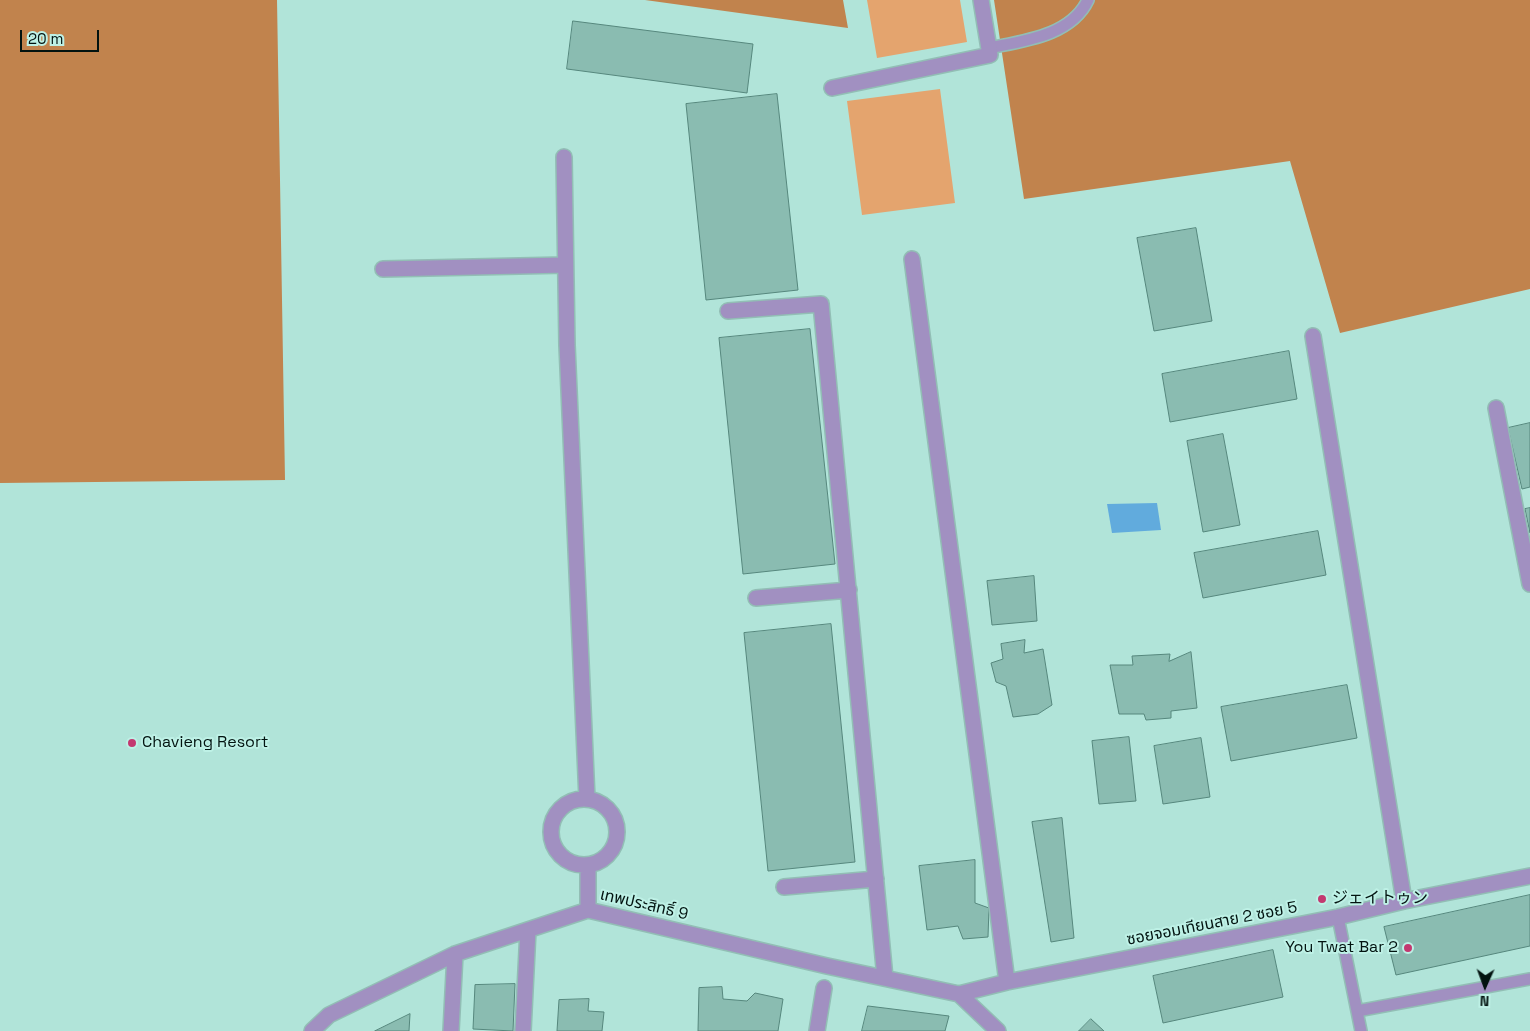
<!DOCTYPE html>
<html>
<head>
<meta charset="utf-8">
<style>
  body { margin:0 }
  #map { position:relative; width:1530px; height:1031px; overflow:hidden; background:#b1e4d9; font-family:"Space Grotesk",sans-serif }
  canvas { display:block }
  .north { position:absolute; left:1460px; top:961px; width:50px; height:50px; -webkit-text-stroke:4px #bef1e6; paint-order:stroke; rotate:182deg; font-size:14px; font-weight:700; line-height:20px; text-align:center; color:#021310 }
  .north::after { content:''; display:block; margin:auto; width:18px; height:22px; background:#021310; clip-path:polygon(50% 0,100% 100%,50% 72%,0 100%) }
  .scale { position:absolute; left:20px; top:30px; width:79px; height:22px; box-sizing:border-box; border:2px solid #021310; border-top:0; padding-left:6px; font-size:15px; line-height:18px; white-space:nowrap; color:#021310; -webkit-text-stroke:4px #bef1e6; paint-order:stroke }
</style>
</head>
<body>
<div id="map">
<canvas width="1530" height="1031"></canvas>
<div class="north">N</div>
<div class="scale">20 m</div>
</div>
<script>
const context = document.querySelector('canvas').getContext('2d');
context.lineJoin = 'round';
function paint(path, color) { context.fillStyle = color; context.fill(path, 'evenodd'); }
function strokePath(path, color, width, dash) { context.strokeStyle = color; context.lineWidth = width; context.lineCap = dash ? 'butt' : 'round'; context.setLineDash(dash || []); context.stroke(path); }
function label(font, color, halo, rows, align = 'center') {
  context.font = font + ' "Space Grotesk","Noto Sans JP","Noto Sans Thai",sans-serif'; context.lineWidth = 4; context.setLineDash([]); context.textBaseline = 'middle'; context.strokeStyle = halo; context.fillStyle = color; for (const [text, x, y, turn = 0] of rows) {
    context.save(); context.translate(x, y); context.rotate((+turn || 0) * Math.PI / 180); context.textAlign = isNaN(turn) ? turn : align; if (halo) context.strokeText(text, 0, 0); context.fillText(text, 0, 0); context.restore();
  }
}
paint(new Path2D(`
  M867,0h93l7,42 -90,16z
  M940,89l15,114 -93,12 -15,-114z`), '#e4a46e');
paint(new Path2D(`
  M0,0h277l8,480 -285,3z
  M645,0h198l5,28z
  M994,0h536v289l-190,44 -50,-172 -266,38z`), '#c1834d');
paint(new Path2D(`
  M1157,503l4,27 -49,3 -5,-29z`), '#61abdd');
const building = new Path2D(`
  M573,21l180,23 -6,49 -180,-24z
  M777,94l21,196 -92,10 -20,-196z
  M1196,228l16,93 -58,10 -17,-93z
  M810,329l25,235 -92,10 -24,-236z
  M1289,351l8,48 -127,23 -8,-48z
  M1530,423v64l-8,2 -14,-61z
  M1223,434l17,91 -37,7 -16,-91z
  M1530,508v25l-5,-24z
  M1318,531l8,44 -123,23 -9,-45z
  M1034,576l3,45 -45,4 -5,-44z
  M831,624l24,238 -87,9 -24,-238z
  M1025,640l-1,13 19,-4 9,56 -14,9 -25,3 -7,-31 -10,-4 -5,-19 12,-4 -2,-15z
  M1191,652l6,56 -26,3v7l-25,2 -2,-6h-25l-9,-49h23l-1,-9 38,-2 -1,7z
  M1347,685l10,53 -126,23 -10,-54z
  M1129,737l7,64 -37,3 -7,-63z
  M1201,738l9,59 -47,7 -9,-58z
  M1062,818l12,120 -23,4 -19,-120z
  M975,860v43l14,5 -1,29 -25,2 -5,-13 -31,4 -8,-64z
  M1530,895v51l-134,29 -12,-48z
  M1273,950l10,47 -120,26 -10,-47z
  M515,984l-2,47 -40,-2 2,-44z
  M722,987l1,12 24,2 8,-8 28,6 -5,32h-80l1,-43z
  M589,999l-1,12 16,1 -2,19h-45l2,-31z
  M868,1006l81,10 -4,15h-83z
  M410,1014l-1,17h-34z
  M1091,1019l13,12h-25z`);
paint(building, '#8abcb1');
strokePath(building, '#56877d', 1);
const lane = new Path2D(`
  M989,48c34,-7 82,-12 99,-48
  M1338,917l23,114
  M1357,1011l173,-32`);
const street = new Path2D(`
  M832,88l158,-33 -9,-55
  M564,157l3,188 20,454
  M912,259l95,723
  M383,269l182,-4
  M728,311l93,-7 64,674
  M1313,336l91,565
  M1496,408l34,176
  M756,598l93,-8
  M551 832a33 33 0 1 1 66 0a33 33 0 1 1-66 0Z
  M588,865v45
  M784,887l92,-8
  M959,994l39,37
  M312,1031l17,-16 126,-61 133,-44 239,56 132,28 48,-12 331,-65 66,-16 126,-25
  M451,1031l4,-77
  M523,1031l5,-101
  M817,1031l7,-43`);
strokePath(lane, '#92beb5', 14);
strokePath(street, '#92beb5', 18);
strokePath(lane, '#a190c1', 11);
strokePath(street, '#a190c1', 15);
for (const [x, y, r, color] of [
  [132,743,5,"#c33870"],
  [1322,899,5,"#c33870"],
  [1408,948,5,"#c33870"]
]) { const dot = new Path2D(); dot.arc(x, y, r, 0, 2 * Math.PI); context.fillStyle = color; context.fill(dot); strokePath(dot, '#bef1e6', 2); }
label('16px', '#021310', '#bef1e6', [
  ["Chavieng Resort",142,743],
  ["ジェイトゥン",1332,899],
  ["You Twat Bar 2",1398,948,"right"]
], 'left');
label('16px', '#021310', '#bef1e6', [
  ["เทพประสิทธิ์ 9",644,905,13],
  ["ซอยจอมเทียนสาย 2 ซอย 5",1212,924,-11]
]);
</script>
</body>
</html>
